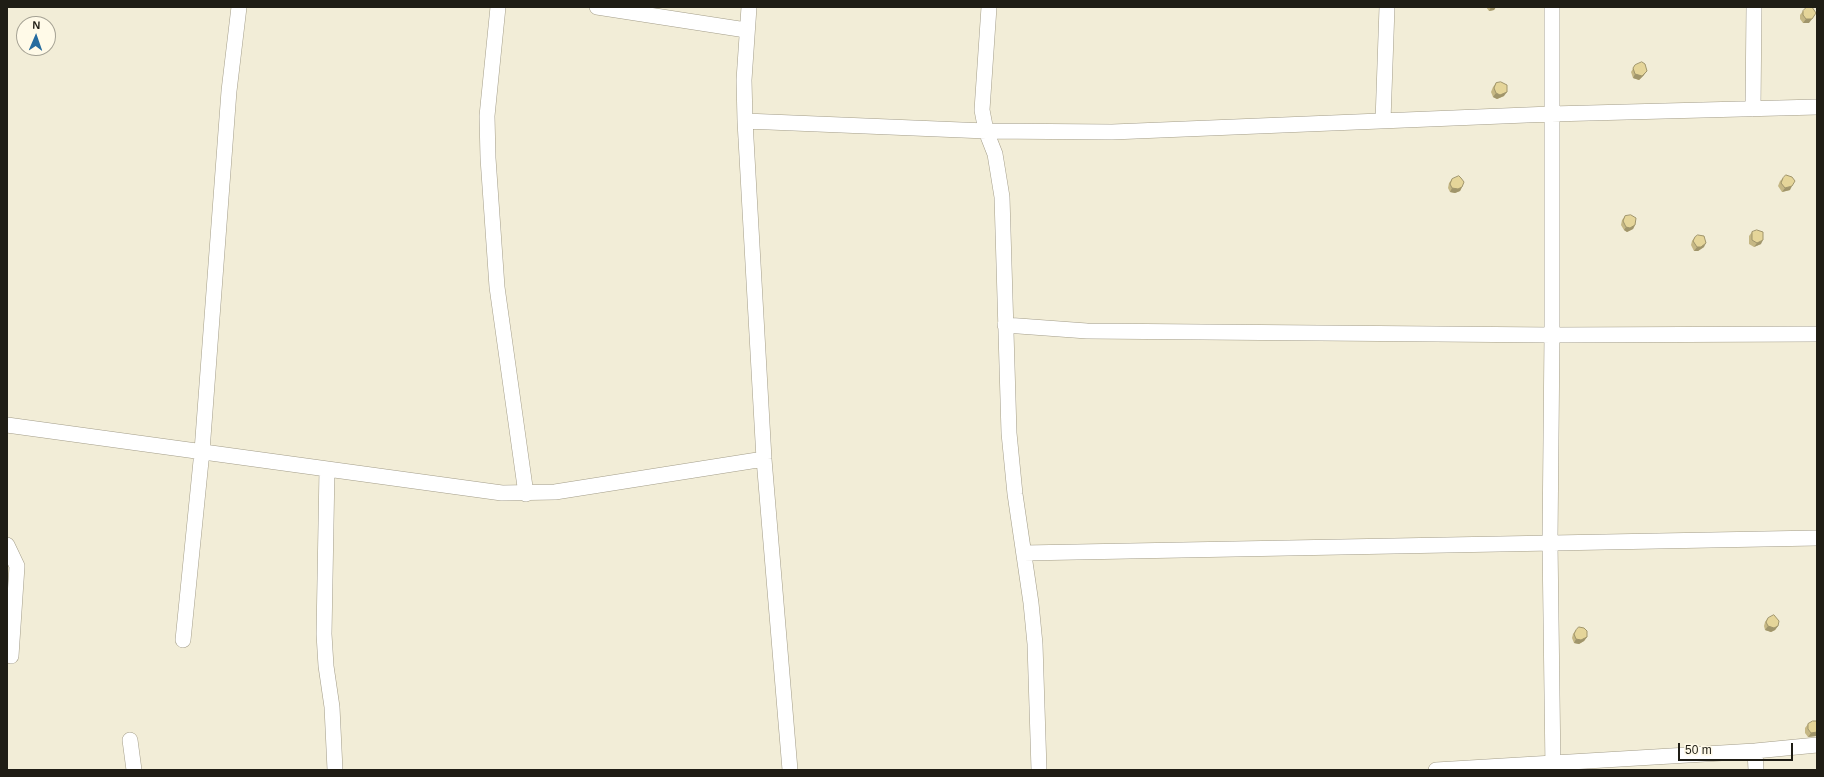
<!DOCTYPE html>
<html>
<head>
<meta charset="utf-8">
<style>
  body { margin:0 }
  #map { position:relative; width:1824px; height:777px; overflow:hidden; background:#f2edd7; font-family:Helvetica,sans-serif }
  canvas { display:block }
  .frame { position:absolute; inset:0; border:8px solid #1f1d15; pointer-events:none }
  .north { position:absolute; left:16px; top:16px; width:40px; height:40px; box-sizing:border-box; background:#fffae8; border:1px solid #a5a294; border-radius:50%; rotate:2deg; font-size:11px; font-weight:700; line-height:16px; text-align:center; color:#1f1d15 }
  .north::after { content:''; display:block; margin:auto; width:14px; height:18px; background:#256b9f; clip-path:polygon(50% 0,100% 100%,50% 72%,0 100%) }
  .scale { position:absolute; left:1678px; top:743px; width:115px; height:18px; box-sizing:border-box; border:2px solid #1f1d15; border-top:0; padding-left:5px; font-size:12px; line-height:14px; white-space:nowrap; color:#1f1d15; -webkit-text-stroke:3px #fffae8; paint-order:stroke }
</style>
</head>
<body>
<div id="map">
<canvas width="1824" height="777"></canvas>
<div class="frame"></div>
<div class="north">N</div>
<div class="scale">50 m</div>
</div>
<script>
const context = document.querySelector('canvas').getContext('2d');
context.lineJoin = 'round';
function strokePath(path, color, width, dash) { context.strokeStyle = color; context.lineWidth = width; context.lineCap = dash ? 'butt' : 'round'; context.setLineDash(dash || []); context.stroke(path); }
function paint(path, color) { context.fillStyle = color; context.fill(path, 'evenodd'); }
const minor = new Path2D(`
  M498,7l-11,109 1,42 9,129 29,207
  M597,7l149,23
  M749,7l-5,73 1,41 19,338 26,311
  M989,7l-7,103 4,21 9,23 7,43 7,236 6,61 16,109 4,41 4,126
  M1552,7v328l-2,207 3,228
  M1753,109l1,-102
  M745,121l241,10 126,1 439,-18 266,-7
  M1383,121l4,-114
  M1005,325l82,6 465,4 265,-1
  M7,425l495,68 53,-1 209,-33
  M327,469l-3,165 2,32 6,41 3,63
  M7,545l10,21 -6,90
  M1024,553l793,-15
  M183,640l19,-189 27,-360 10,-84
  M130,740l4,30
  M1755,751l1,19
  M1436,770l319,-19 62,-6`);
strokePath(minor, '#a39d89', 16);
strokePath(minor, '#fff', 15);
paint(new Path2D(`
  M1486,7h10l-2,3 -5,1z
  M1803,11l6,12h-6l-3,-4v-4z
  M1635,65l9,10 -5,5 -6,-2 -2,-6z
  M1496,83l8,13 -7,3 -4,-2 -2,-5 2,-5z
  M1783,178l7,12 -8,2 -4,-6 2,-5z
  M1452,179l10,8 -2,4 -5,2 -5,-1 -2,-4 1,-5z
  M1625,216l10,9 -2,4 -6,3 -3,-2 -3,-5 1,-5z
  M1752,232l9,12 -7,3 -5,-3v-8z
  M1695,237l9,10 -6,4h-4l-3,-6 1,-4z
  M1768,618l10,8 -3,4 -4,2 -6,-2 -1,-4 1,-4z
  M1576,630l11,7 -3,4 -5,3 -5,-1 -2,-5 1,-4z
  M1817,721v13l-1,2 -8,1 -3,-4v-5l3,-4z`), '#c5b784');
paint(new Path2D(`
  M1491,7h5l-2,3 -5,1z
  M1806,19h6l-3,4h-6z
  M1647,71l-3,4 -5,5 -6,-2 2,-4z
  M1507,92l-3,4 -7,3 -4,-2 3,-4z
  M1792,186l-2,4 -8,2 3,-4z
  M1462,187l-2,4 -5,2 -5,-1 2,-4z
  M1635,225l-2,4 -6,3 -3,-2 2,-3z
  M1763,240l-2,4 -7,3 3,-4z
  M1706,243l-2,4 -6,4h-4l3,-4z
  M1768,626h10l-3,4 -4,2 -6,-2z
  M1587,637l-3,4 -5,3 -5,-1 2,-4z
  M1817,732v2l-1,2 -8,1 3,-4z`), '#a0956b');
const building = new Path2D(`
  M1807,7h5l4,6 -4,6h-6l-3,-4v-4z
  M1642,62l3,2 2,7 -5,5 -7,-2 -2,-6 2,-3z
  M1501,82l6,3v7l-7,3 -4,-2 -2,-5 2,-5z
  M1786,175l6,2 3,4 -3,5 -7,2 -4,-5 2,-5z
  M1459,176l2,2 3,4 -2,5 -4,2 -6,-1 -2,-4 2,-5z
  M1631,215l5,3 -1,7 -5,3 -4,-1 -3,-6 2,-5z
  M1757,230l6,2v8l-6,3 -5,-3v-8z
  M1698,235l6,1 2,7 -5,4h-4l-4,-6 2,-4z
  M1774,615l5,6 -1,5 -4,2 -6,-2 -2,-4 2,-4z
  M1579,627l5,1 3,3v6l-6,3 -5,-1 -2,-5 2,-4z
  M1813,721h4v11l-6,1 -3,-4v-5z`);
paint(building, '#e5d599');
strokePath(building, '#a0956b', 1);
</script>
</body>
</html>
